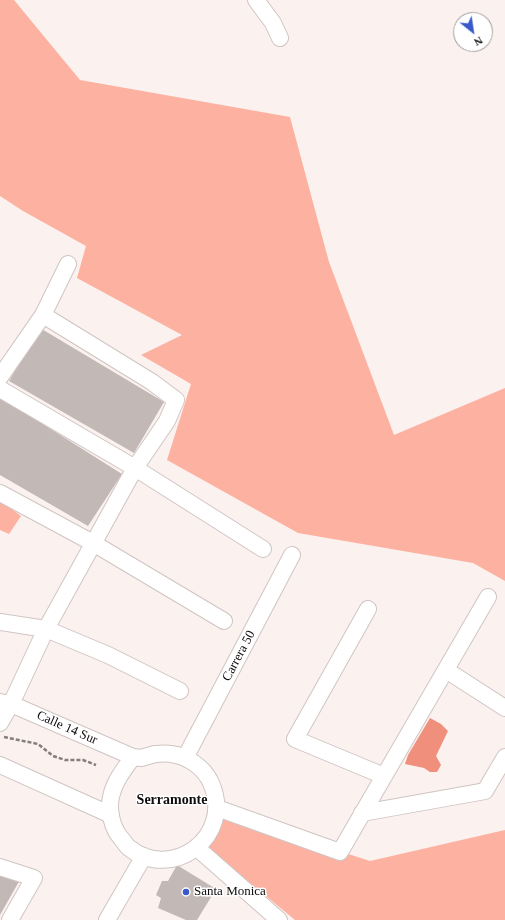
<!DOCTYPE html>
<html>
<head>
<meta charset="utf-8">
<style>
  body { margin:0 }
  #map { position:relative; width:505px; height:920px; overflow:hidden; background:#fbf1ef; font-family:Georgia,serif }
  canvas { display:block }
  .north { position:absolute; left:453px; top:12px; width:40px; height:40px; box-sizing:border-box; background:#fff; border:1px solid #9f9d9d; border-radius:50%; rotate:150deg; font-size:11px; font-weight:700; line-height:16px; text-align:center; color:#0f0b0b }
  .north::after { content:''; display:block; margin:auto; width:14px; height:18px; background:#3959ca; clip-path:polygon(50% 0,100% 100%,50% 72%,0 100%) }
</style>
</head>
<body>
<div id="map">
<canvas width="505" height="920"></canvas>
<div class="north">N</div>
</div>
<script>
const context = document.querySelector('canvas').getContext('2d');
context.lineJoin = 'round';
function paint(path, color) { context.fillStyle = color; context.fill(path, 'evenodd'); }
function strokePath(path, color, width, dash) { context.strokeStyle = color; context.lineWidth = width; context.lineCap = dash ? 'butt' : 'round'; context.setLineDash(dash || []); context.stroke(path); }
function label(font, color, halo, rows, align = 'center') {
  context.font = font + ' Georgia,serif'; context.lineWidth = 3; context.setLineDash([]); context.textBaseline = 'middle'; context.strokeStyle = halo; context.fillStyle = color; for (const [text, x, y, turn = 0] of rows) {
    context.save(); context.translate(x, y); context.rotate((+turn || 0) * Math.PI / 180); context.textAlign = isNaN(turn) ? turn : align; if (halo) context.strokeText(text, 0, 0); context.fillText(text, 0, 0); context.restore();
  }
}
paint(new Path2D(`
  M0,0h14l66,80 210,37 39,145 65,173 111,-47v193l-32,-18 -175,-30 -131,-73 24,-76 -50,-29 41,-20 -105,-57 9,-32 -63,-35 -23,-15z
  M0,500l21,16 -12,18 -9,-4z
  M221,813l149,48 135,-31v90h-210l-90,-74z`), '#fdb1a0');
paint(new Path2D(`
  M430,718l11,6 7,7 -12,25 5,9 -4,7h-7l-6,-4 -19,-4 3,-9z`), '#f08f7b');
paint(new Path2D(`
  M40,328l124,74 -30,51 -125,-72z
  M0,397l122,77 -34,52 -88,-51z
  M177,865l39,24 -19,31h-11l-28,-12 3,-10 -5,-3 6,-14h6z
  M0,870l21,8 -21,37z`), '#c2b8b6');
const minor = new Path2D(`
  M256,0l17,23 7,15
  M0,377l43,-62 25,-51
  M0,389l135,79 128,81
  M0,493l93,50 131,78
  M368,609l-73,130 89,37
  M0,622l46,7 62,26 72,36
  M446,670l59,38
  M0,702l11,2 122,53
  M0,723l11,-19 35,-75 89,-161 32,-47 9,-21 -24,-18 -109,-67
  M155,754c5,0 11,-1 16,0 16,2 33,13 40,29 24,54 -40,100 -83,64 -3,-3 -5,-7 -8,-10 -8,-10 -12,-27 -9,-40 3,-15 13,-28 22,-40l8,1z
  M185,758l107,-203
  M0,765l111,50
  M217,808l123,44 148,-255
  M362,813l123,-22 20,-34
  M197,848l82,72
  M0,867l34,11 -24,42
  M107,920l37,-64`);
strokePath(minor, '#cfc5c2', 18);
strokePath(new Path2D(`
  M4,737l34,7 15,12 12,4h18l13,5`), '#857e7d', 2.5, [4, 2]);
strokePath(minor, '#fff', 16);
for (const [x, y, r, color] of [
  [186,892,4,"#3959ca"]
]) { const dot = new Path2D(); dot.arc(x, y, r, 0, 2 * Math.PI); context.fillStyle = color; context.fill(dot); strokePath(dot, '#fff', 1.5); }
label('13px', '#0f0b0b', '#fff', [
  ["Carrera 50",239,656,-62],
  ["Calle 14 Sur",67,728,24]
]);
label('13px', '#0f0b0b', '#fff', [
  ["Santa Monica",194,892]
], 'left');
label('bold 14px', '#0f0b0b', '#fff', [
  ["Serramonte",172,800]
]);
</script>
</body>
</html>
